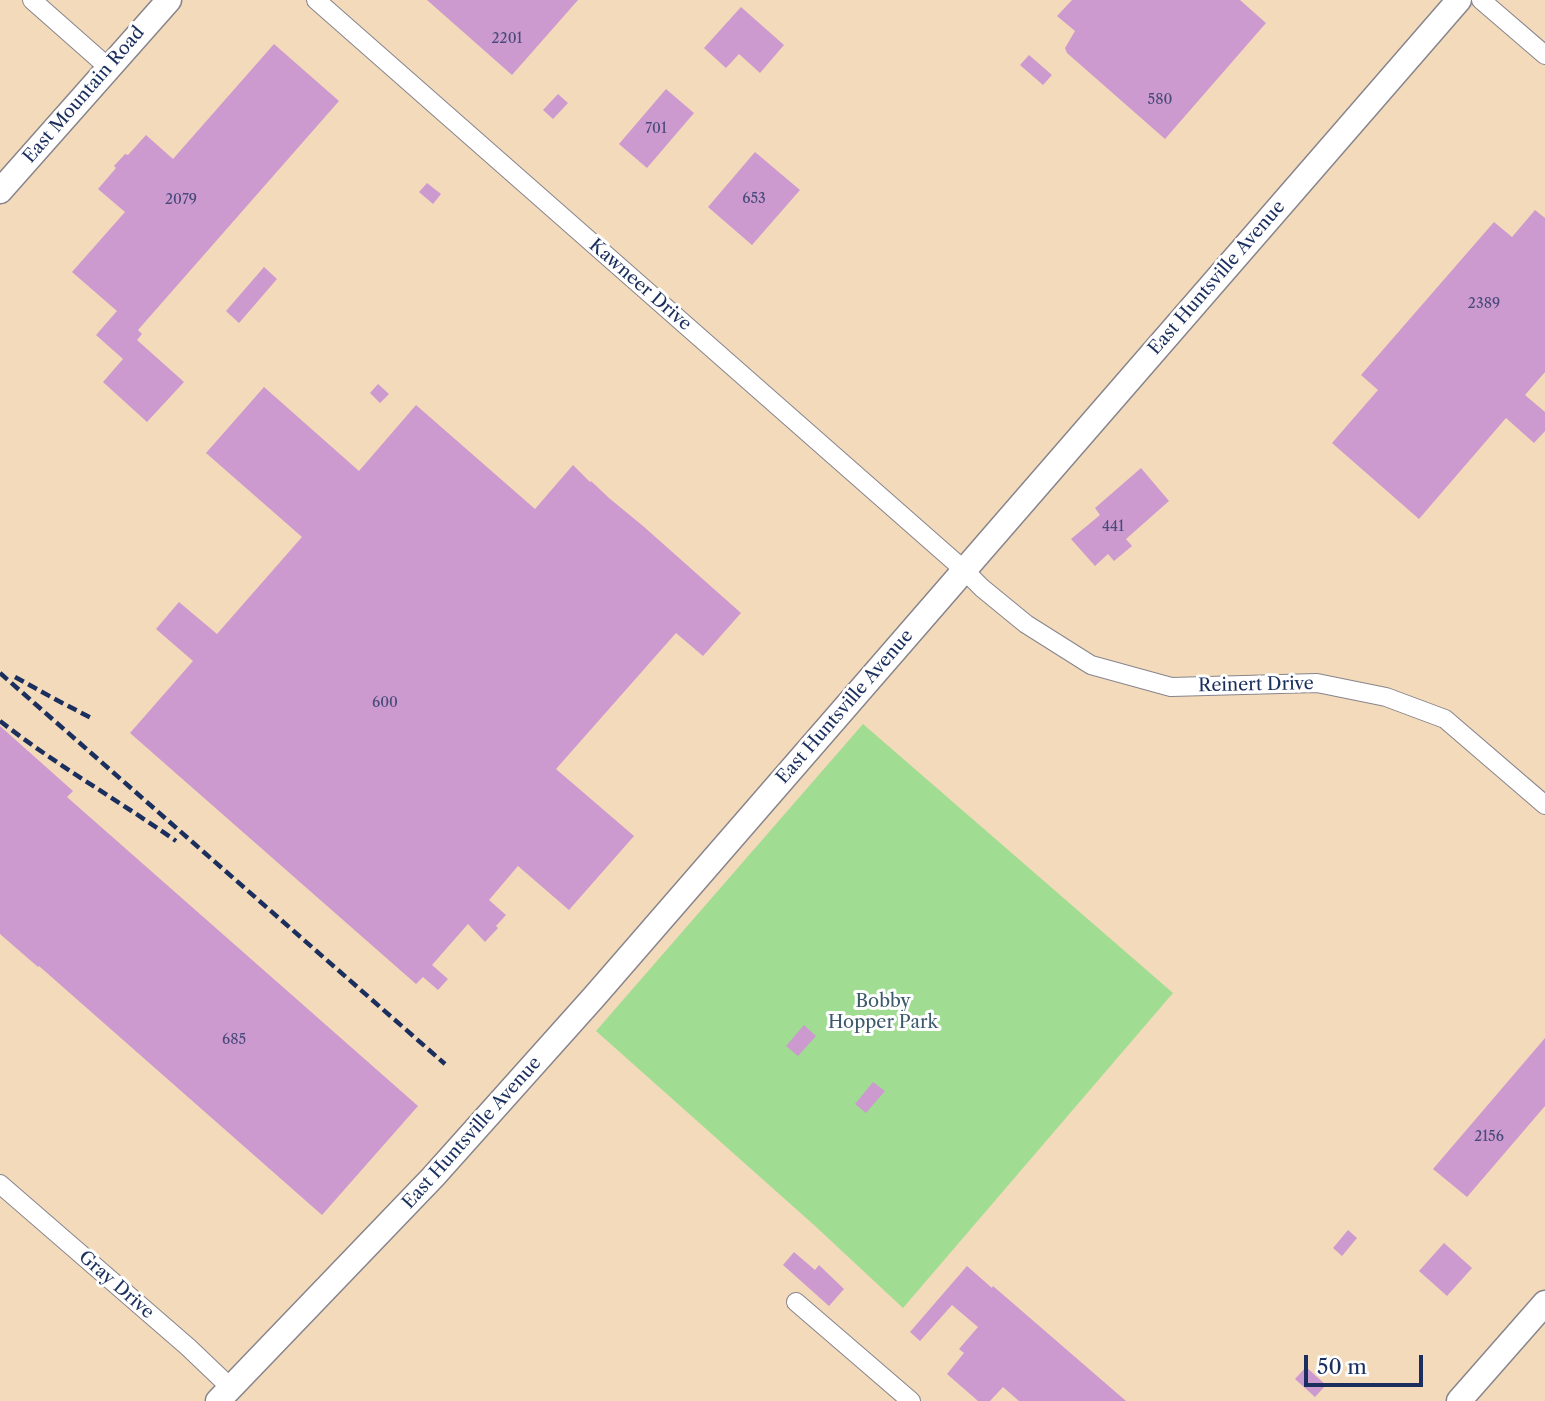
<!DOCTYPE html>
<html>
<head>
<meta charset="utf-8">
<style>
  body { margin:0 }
  #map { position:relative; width:1545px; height:1401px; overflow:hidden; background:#f3daba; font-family:"Libre Caslon Text",serif }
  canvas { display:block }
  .scale { position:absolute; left:1304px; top:1355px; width:119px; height:32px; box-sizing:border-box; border:4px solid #1b2f5e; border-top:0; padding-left:9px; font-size:21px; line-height:24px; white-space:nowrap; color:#1b2f5e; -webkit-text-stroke:5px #fff; paint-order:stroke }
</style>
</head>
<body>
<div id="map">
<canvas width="1545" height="1401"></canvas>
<div class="scale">50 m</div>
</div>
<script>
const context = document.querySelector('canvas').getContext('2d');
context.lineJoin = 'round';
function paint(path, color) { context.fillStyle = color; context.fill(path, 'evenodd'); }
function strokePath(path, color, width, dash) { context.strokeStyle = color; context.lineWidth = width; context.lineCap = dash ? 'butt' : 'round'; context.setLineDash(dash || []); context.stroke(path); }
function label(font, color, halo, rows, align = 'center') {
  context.font = font + ' "Libre Caslon Text",serif'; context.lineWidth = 6; context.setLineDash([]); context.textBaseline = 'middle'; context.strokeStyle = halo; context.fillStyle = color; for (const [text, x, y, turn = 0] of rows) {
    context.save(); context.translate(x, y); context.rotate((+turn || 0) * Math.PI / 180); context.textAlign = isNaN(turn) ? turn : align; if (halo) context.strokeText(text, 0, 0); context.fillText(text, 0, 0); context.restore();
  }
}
paint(new Path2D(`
  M863,724l310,269 -270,315 -89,-83 -218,-194z`), '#a0dd92');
paint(new Path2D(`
  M427,0h151l-66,75z
  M1072,0h168l26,23 -101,116 -98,-86 -2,-5 10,-17 -18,-15z
  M741,7l43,38 -24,28 -21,-19 -13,14 -22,-20z
  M274,44l65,57 -201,229 4,4 -5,6 47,42 -37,40 -44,-40 20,-23 -27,-24 21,-24 -45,-39 53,-60 -27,-23 18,-21 -2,-2 11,-12 3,1 18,-20 27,24z
  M1029,55l23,20 -9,10 -23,-20z
  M666,89l28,24 -47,55 -28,-24z
  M558,94l10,9 -15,16 -10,-9z
  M755,152l45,38 -48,55 -44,-38z
  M427,183l14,11 -8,10 -14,-12z
  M1535,210l10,8v154l-20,23 20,17v19l-11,12 -28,-25 -87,101 -87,-76 46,-53 -17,-15 133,-153 18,15z
  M264,267l13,12 -38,44 -13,-12z
  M378,384l11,10 -9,9 -10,-10z
  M264,387l95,84 57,-66 119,104 38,-44 17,17 1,-1 18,17 34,28 98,87 -38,43 -27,-23 -120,136 78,67 -65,74 -51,-44 -29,34 17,15 -10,11 2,2 -13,14 -17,-18 -36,41 16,14 -10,11 -15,-13 -7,7 -286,-251 63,-72 -37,-32 23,-27 38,32 85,-97 -96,-84z
  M1141,468l28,33 -43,38 6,7 -18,15 -6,-7 -13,12 -24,-27 29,-24 -5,-7z
  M0,726l73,65 -6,6 351,309 -96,109 -283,-249 -1,1 -38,-33z
  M804,1025l12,11 -18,20 -12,-10z
  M1545,1038v68l-78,91 -34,-28z
  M873,1082l12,9 -19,22 -11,-9z
  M1348,1230l9,8 -15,18 -9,-8z
  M1444,1243l28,25 -25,28 -28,-25z
  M794,1252l21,18 4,-5 25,24 -15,17 -46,-41z
  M967,1266l25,22 1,-2 133,115h-107l-16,-14 -13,14h-12l-31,-27 17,-21 -5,-4 19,-22 -26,-22 -32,36 -10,-9z
  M1306,1367l20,18 -11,12 -20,-18z`), '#cc9acf');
const street = new Path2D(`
  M32,0l77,68
  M316,0l648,570 18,18 44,36 65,41 80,22 146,-4 69,14 59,22 100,86
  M1481,0l64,55
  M0,1184l188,163 43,41
  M796,1302l115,99`);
const secondary = new Path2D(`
  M0,191l169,-191
  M218,1401l215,-224 161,-180 865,-997
  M1459,1401l86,-98`);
strokePath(street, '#87848c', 20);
strokePath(secondary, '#87848c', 27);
strokePath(street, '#fff', 18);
strokePath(secondary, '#fff', 24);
strokePath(new Path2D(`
  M0,673l445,391
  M15,677l38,21 40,21
  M0,721c56,44 118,79 176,120`), '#1b2f5e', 4.5, [10, 5]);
label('14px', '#474a7a', null, [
  ["2201",507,39],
  ["580",1160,100],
  ["701",656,129],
  ["653",754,199],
  ["2079",181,200],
  ["2389",1484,304],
  ["441",1113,527],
  ["600",385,703],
  ["685",234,1040],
  ["2156",1489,1137]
]);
label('18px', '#1b2f5e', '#fff', [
  ["East Mountain Road",84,95,-49],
  ["East Huntsville Avenue",1217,278,-49],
  ["Kawneer Drive",640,285,41],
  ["Reinert Drive",1256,685,-1],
  ["East Huntsville Avenue",845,707,-49],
  ["East Huntsville Avenue",472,1133,-48],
  ["Gray Drive",116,1285,41]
]);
label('18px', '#3c5a6b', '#fff', [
  ["Bobby",883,1002],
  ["Hopper Park",883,1023]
]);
</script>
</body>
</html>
